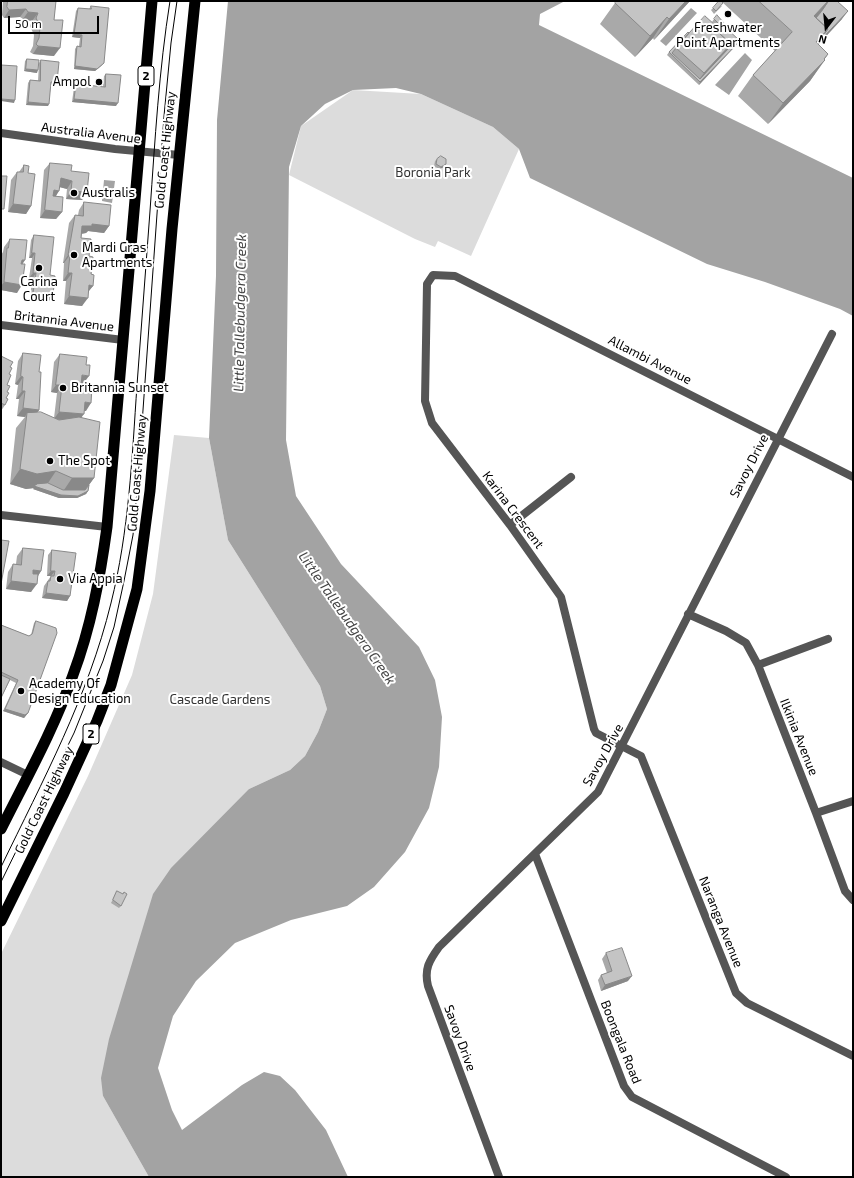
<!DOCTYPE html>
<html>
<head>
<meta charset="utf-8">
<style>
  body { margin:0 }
  #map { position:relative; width:854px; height:1178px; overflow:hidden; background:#fff; font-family:"Exo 2",sans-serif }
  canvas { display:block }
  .frame { position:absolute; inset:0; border:2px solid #000; pointer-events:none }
  .north { position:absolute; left:806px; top:8px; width:40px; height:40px; -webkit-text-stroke:3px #fff; paint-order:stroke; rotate:196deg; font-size:11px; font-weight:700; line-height:16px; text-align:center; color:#000 }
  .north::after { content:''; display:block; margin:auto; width:14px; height:18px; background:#000; clip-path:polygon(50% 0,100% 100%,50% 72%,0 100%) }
  .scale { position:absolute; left:8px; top:16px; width:91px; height:18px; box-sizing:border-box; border:2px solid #000; border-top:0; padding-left:5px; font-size:12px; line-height:14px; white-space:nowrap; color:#000; -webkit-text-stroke:3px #fff; paint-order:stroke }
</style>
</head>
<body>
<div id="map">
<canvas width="854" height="1178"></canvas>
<div class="frame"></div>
<div class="north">N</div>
<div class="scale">50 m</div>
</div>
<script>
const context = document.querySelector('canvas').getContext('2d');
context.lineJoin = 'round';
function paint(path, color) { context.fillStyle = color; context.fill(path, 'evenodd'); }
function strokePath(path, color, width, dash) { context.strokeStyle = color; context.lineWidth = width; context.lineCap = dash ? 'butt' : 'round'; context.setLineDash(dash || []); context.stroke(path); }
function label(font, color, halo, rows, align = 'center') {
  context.font = font + ' "Exo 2",sans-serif'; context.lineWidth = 4; context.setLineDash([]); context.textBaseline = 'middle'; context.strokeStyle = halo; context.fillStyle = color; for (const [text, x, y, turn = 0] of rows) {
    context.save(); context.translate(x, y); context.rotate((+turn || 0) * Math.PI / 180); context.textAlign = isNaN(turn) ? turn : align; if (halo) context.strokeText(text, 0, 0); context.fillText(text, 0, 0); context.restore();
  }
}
paint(new Path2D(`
  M353,90l68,4 72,33 26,22 -48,107 -33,-15 -3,6 -20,-8 -126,-64 12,-49z
  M174,435l35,3 19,102 92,146 7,23 -9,23 -13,24 -15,14 -41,19 -146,307 46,81h-148v-223l87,-178 44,-101 21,-81z`), '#dcdcdc');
paint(new Path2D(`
  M228,1h337l-25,13 -1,11 314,153v138l-13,-7 -75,-27 -58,-18 -177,-86 -11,-29 -26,-22 -72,-33 -25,-6 -43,2 -28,14 -24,22 -12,41 -3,273 10,56 45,68 78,83 16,33 7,37 -3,50 -10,41 -24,44 -31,35 -27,19 -56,14 -56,23 -39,38 -23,35 -15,52 14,42 10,20 60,-45 22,-13 16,4 15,14 31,40 22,47h-199l-46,-81 -2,-18 8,-39 44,-145 18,-26 78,-79 41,-19 15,-14 13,-24 9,-23 -7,-23 -92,-146 -19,-102 7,-162 1,-156z
  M691,8l6,5 -31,33 -6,-5z
  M745,53l7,7 -23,35 -14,-10z
  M104,180l11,1 -3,22 -10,-2z`), '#a3a3a3');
strokePath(new Path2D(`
  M1,133l114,16 64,6
  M1,325l122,15
  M853,477l-398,-201 -22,-1 -6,9 -2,117 7,22 78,102 51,72 33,132 2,4 45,23 95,237 11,10 106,53
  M1,515l106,12
  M510,525l61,-48
  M688,614l38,17 20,12 12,22 58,148 29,78 8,9
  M758,665l70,-26
  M1,762l27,13
  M816,813l37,-12
  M535,854l89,232 8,11 154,80
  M499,1177l-71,-191c-4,-17 1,-25 11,-39l159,-155 234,-458`), '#555', 8);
strokePath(new Path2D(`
  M1,829c25,-50 53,-100 72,-154 18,-48 27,-97 34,-148l45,-526
  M1,921l63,-128 33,-72 14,-36 26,-96 13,-98 22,-262 23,-228`), '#000', 11);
strokePath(new Path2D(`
  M1,867c42,-87 87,-170 110,-264 18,-72 21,-145 26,-218 4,-58 9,-116 13,-174 5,-71 9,-141 20,-210
  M1,882l73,-149 29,-72 11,-34 10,-46 9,-46 5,-55 26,-364 7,-73 6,-42`), '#000', 1);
paint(new Path2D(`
  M3,1h53l-2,19v36l-21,-2 -3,-2 3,-6 1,-11 -4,-9 2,-5 -9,-2 -3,-2 -16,1 -2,-3z
  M690,1l-36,39 -1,-2 -18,19 -35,-33 15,-21z
  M721,1h116l5,18 -24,26 10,9 -18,27 -42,43 -30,-28 15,-21 22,-24z
  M91,6l11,59 -7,6 -21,-2 1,-20 2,-3h2l1,-8 -8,-1 4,-26 2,-3 11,1z
  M722,6l-8,8 -3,-4 2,-2z
  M714,19l9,6 15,18 -39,42 -32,-30 2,-3 20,-19 26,-8 -5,7 2,2 6,-6 -6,-6z
  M27,59l10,14 -13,-2 1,-10z
  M41,60l16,22 -2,3h-4l-3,21 -22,-1 2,-22 2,-3 8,1 1,-18z
  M106,74l10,32 -44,-4 2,-15 2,-3 27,3 1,-11z
  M437,159l7,8 -5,2 -5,-3 1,-5z
  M50,163l21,8 16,21 -5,8 -16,-1 1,-10 -7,-2 -4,9 6,16 -6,7 -16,-1 4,-48z
  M24,165l4,8 3,33 -5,8 -18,-2 3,-32 6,-8h2z
  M84,202l25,24 -5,7 -16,-2 -2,2 -4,1 -1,4 8,18 4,30 -4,5 -7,15 -18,-2 2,-23h-3l1,-18h-1l6,-40 6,-8h3l1,-5z
  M34,235l16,40 -1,26 -19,-3 2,-19 -3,-1 3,-20h-3l2,-18z
  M10,239l13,25 -6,29 -16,-3v-35l2,-3 1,-5z
  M23,353l16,19v38l-2,3 17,5 3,-25 -6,-1 3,-30 6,-8 23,30h-2v2l5,25h-2l-3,7 13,60 -5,7 -1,6 -2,3 -9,4h-18l-26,-9 1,-1 -8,1 -16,-5 6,-56 9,-11 -8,-1 2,-17h-3l2,-14 -3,-1 3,-23z
  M1,356l9,11 -1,7 -2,11v7l-2,13 -4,6z
  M23,548l18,23 -3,5 -7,16 -25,-3 2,-17 5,-8h3l1,-8z
  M52,550l18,46 -3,5 -25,-3 2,-12 7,-10h-4l1,-21z
  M36,621l-8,92 -4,5 -21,-7 13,-28 -6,-3 -9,18v-73l28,11 2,-1 3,-12z
  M117,891l4,15 -2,2 -8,-5z
  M606,953l22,28 -27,10 -3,-11 3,-5 6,-2 -5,-14z`), '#a9a9a9');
paint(new Path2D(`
  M686,1h4l-36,39 15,-21z
  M828,1h1l-13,19 -2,-4z
  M26,9l-6,8 -16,1 5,-8z
  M848,11l-6,8 -29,31 3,-8 12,-13z
  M28,12l10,1 -6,8 -9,-2z
  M667,17l-14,21 -18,19 15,-21z
  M74,34l8,1 -2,3 -8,-1z
  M740,41l-2,2 -39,42 1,-3z
  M731,44l-5,8 -28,29 6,-8z
  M38,46l22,2 -6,8 -21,-2z
  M828,54l-8,11 5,-5 -15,21 -42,43 15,-21z
  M104,63l-2,2 -7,6 -21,-2 1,-3z
  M26,69l12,1 -1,3 -13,-2z
  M51,82h6l-2,3 -6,-1z
  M1,99l14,1 -1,3 -13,-2z
  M74,99l44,4 -2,3 -44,-4z
  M28,102l21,2 -1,2 -22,-1z
  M446,164l-2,3 -5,2 2,-2z
  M61,178l11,3 -5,8 -12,-3z
  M54,190l5,1 -5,8 -6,-1z
  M71,191l16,1 -5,8 -16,-1z
  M13,204l18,2 -5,8 -18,-2z
  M45,210l17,2 -6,7 -16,-1z
  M92,224l17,2 -5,7 -16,-2 -2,2 -9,1 5,-8z
  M32,253h3l-3,5h-3z
  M68,255h2l-6,8h-1z
  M22,260h3l-5,8z
  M33,273h3l-4,6 -3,-1z
  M68,273h4l-6,8h-3z
  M4,282l18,3 -5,8 -16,-3v-4z
  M89,285l4,1 -6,7z
  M33,293l20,2 -4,6 -19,-3z
  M69,296l19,2 -6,8 -18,-2z
  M82,375l7,1 -6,8 -7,-1z
  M21,376l2,1 -5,8 -3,-1z
  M56,385h6l-5,8 -6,-1z
  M22,391h3l-6,8h-3z
  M85,402l6,1 -5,8 -7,-1z
  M23,408l16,2 -6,8 -6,-5 -2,4 -8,-1z
  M59,412l25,2 -6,8 -24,-3z
  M20,469l36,2 -10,15 15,9 27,-4 -2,3 -9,4h-18l-26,-9 1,-1 -8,1 -16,-5z
  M72,478h22l-11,15h-21z
  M33,570l8,1 -5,8 -8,-1z
  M51,571h4l-4,5h-4z
  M11,581l26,3 -6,8 -25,-3z
  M46,593l24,3 -3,5 -25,-3z
  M5,709l23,4 -4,5 -21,-7z
  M632,976l-4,5 -27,10 4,-6z`), '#898989');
const building = new Path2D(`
  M8,1h48l-2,19h9l-3,28 -22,-2 -2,-2 3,-6 1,-11 -4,-9 2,-5 -10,-1 -2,-3 -17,1 -2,-3z
  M617,1h69l-17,18 -2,-2 -17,19 -35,-33z
  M719,1h2l2,2 -7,8 -3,-3z
  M759,1h69l-14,15 14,13 -12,13 12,12 -4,5 1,1 -42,43 -30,-28 39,-43z
  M829,1h8l11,10 -30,32 10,-14 -12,-11 5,-6z
  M91,6l18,2 -5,55 -7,6 -22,-3 2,-20 4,1 1,-12 -8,-1 4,-26 13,1z
  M717,15l7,8 -1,2 17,16 -40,41 -31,-30 19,-20 1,1 -13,15 -4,5 28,26 28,-30 3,-5 -11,-10 2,-3 -4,-3 3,-2 -7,-7z
  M705,16l10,9 -6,7 3,2 5,-6 5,3 -3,2 12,11 -27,29 -28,-25z
  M27,59l12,1 -1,10 -12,-1z
  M41,60l18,2 -2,20h-6l-2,22 -21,-2 2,-22 10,1z
  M1,65l16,1 -2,34 -14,-1z
  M106,74l15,1 -3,28 -44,-4 2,-15 29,3z
  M441,156l5,3v5l-5,3 -5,-3 1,-5z
  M50,163l22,2 -1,6 18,2 -2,19 -16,-1 1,-10 -11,-3 -2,13 -5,-1 -1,6 10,1 -1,15 -17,-2z
  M24,165l5,1 -1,7 7,1 -4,32 -18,-2 4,-32h6z
  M1,176h6l-3,33h-3z
  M84,202l27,3 -2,21 -17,-2v2h-10l-1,12 10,1 -2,17 4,1 -2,17 3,1 -1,11 -4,-1 -1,13 -19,-2 3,-23h-4l2,-18h-2l7,-40 8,1z
  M34,235l20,2 -4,38 5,1 -2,19 -20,-2 3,-20h-3l2,-20h-3z
  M10,239l17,1 -2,20h-3l-1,4h4l-3,21 -18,-3 3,-34h1z
  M23,353l18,2 -2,17h2l-2,38 -16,-2 2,-17h-3l1,-14 -2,-1z
  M60,354l27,3 -1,8h4l-1,11 -7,-1 -1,11 11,1 -1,16 -6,-1 -1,12 -25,-2 3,-27h-6z
  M1,356l12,6 -3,5 2,1 -3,6 2,1 -4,10 3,1 -3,6 2,1 -3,5 2,1 -3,6 -4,-2z
  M41,412l18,8 20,-3 21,5 -6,56h-22l-16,-7 -19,3 -17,-5 7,-56z
  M48,483l15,7h22l4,-5 -1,6 -10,5 -17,-1 -27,-9 3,-2z
  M1,540l8,1 -8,43z
  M23,548l21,2 -3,21 -8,-1v4h5l-1,10 -26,-3 2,-17 8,1z
  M52,550l24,3 -6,43 -24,-3 2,-12h2l1,-5h3l1,-5h-4z
  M36,621l20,7 1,5 -29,80 -3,2 -20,-6 13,-29 -17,-8v-47l28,11 3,-2z
  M1,675l9,4 -9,19z
  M117,891l6,3 1,-2 3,2 -6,12 -8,-6z
  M622,948l10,28 -27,9 -4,-10 11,-4 -6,-18z`);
paint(building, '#c4c4c4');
strokePath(building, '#898989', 1);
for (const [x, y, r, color] of [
  [728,14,4,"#000"],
  [99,82,4,"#000"],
  [74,193,4,"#000"],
  [74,255,4,"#000"],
  [39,268,4,"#000"],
  [63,388,4,"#000"],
  [50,461,4,"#000"],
  [60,579,4,"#000"],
  [21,691,4,"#000"]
]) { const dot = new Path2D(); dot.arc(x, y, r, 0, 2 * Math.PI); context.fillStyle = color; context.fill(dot); strokePath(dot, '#fff', 1.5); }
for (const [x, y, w] of [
  [146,76,16],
  [91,734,16]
]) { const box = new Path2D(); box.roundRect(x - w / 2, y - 10, w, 20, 3); context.fillStyle = '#fff'; context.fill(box); strokePath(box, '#000', 1); }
label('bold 12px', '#000', null, [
  ["2",146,76],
  ["2",91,734]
]);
label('13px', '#000', '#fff', [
  ["Freshwater",728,28,"center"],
  ["Point Apartments",728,43,"center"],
  ["Ampol",91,82,"right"],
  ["Australis",82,193],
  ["Mardi Gras",82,248],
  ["Apartments",82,263],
  ["Carina",39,282,"center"],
  ["Court",39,297,"center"],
  ["Britannia Sunset",71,388],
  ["The Spot",58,461],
  ["Via Appia",68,579],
  ["Academy Of",29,684],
  ["Design Education",29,699]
], 'left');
label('13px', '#000', '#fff', [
  ["Australia Avenue",91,133,7],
  ["Gold Coast Highway",165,150,-84],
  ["Britannia Avenue",64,321,7],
  ["Allambi Avenue",650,360,27],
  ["Savoy Drive",749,466,-63],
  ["Gold Coast Highway",137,473,-85],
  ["Karina Crescent",513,510,53],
  ["Ilkinia Avenue",799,737,68],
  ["Savoy Drive",603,755,-61],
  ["Gold Coast Highway",44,800,-64],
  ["Naranga Avenue",721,922,68],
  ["Savoy Drive",460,1038,70],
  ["Boongala Road",621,1042,68]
]);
label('13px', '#333', '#fff', [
  ["Boronia Park",433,173],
  ["Cascade Gardens",220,700]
]);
label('italic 14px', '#444', '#fff', [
  ["Little Tallebudgera Creek",240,313,-89],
  ["Little Tallebudgera Creek",347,618,55]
]);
</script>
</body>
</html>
